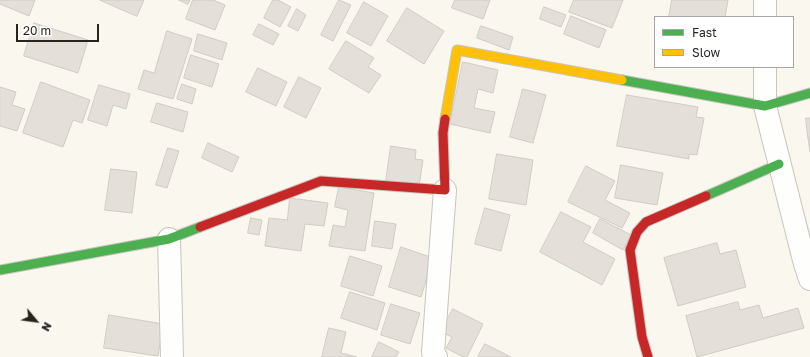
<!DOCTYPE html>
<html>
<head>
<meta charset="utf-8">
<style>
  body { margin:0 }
  #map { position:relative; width:810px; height:357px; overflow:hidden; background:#faf7ee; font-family:"Golos Text",sans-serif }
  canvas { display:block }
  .legend { position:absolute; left:654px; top:16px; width:140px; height:52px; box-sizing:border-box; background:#fff; border:1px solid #a9a7a5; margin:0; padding:5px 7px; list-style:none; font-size:12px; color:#27241d }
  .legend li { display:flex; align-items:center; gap:8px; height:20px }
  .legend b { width:20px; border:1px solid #a9a7a5 }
  .north { position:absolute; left:16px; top:301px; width:40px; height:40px; -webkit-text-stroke:3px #fff; paint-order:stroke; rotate:119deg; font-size:11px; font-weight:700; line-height:16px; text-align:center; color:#27241d }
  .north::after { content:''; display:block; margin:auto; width:14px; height:18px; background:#27241d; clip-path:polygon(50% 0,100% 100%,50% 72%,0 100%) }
  .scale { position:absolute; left:16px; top:24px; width:83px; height:18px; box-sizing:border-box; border:2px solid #27241d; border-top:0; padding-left:5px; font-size:12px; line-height:14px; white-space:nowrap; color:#27241d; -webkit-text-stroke:3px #fff; paint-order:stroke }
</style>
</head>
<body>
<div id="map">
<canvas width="810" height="357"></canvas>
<ul class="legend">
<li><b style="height:5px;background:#4caf50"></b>Fast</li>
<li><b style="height:5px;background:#ffc107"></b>Slow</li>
</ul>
<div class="north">N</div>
<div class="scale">20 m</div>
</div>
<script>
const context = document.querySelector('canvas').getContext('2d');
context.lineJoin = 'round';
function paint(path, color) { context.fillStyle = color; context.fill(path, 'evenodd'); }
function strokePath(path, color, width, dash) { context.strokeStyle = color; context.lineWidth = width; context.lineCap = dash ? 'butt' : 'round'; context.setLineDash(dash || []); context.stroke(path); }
const building = new Path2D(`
  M0,0h35l-6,16 -29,-12z
  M100,0h44l-7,16z
  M179,0h11l-2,4z
  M193,0h20l12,5 -10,25 -29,-11z
  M273,0h5l13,7 -11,20 -16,-9z
  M339,0l12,5 -18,36 -12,-6z
  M455,0h35l-7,19 -31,-11z
  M574,0h49l-11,28 -43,-16z
  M672,0h56l-3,17h-56z
  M364,2l24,14 -17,30 -24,-13z
  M544,7l22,8 -5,12 -21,-8z
  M407,8l37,23 -20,33 -37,-23z
  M297,9l9,6 -8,16 -10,-5z
  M571,16l35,14 -7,18 -35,-14z
  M34,23l54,17 -10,33 -54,-17z
  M259,24l20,10 -6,11 -20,-10z
  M481,26l32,11 -4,13 -32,-12z
  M167,31l25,8 -19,60 -35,-10 6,-19 10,3z
  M198,34l29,9 -5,17 -28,-9z
  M346,41l28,17 -6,9 13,8 -12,18 -40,-24z
  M191,55l28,9 -7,23 -28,-9z
  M463,62l35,8 -5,23 -15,-4 -4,19 21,4 -5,21 -40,-9z
  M258,68l29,14 -11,24 -30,-14z
  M299,77l22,11 -15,30 -22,-11z
  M41,82l49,18 -8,23 -9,-3 -10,27 -40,-14z
  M182,84l14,5 -4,15 -15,-5z
  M99,85l31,9 -4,15 -13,-4 -6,21 -19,-6z
  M0,87l16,5 -4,13 13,4 -8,22 -17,-5z
  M523,89l23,6 -13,48 -23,-6z
  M627,95l71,12 -2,10 8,1 -7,37 -8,-1v5l-72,-13z
  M157,103l31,9 -5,20 -32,-10z
  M806,118h4v34l-3,-21z
  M208,143l31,14 -7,15 -30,-14z
  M391,146l25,4 -1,9 8,1 -4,26 -33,-5z
  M168,148l11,3 -12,37 -11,-3z
  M497,154l36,6 -7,45 -37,-6z
  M621,165l42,8 -6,32 -42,-7z
  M586,166l29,15 -10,19 25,13 -8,15 -54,-26z
  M111,169l26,3 -5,41 -27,-3z
  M339,187l35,6 -9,58 -36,-5 4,-21 12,2 3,-17 -13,-3z
  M290,198l38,5 -4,23 -19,-2 -4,27 -36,-5 4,-28 18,2z
  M485,208l25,7 -9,36 -26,-7z
  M561,212l30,15 -8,15 32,17 -13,26 -62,-33z
  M251,218l11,2 -3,15 -11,-2z
  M600,219l31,16 -8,15 -30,-17z
  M375,221l21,3 -4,25 -20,-3z
  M717,243l3,11 16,-4 10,37 -68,19 -14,-48z
  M401,247l32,11 -12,39 -32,-10z
  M350,256l32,10 -9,30 -32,-10z
  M350,292l35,11 -8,27 -36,-12z
  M738,302l2,8 19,-5 4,13 35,-10 6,20 -107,29 -11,-41z
  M391,304l29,9 -10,31 -29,-9z
  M453,309l30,15 -16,33h-4l-17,-9 6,-11 -11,-5z
  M109,315l54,9 -5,32 -54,-8z
  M329,328l17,4 -5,21 16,4h-35z
  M379,342l20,10 -3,5h-24z
  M485,344l26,13h-33z`);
paint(building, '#e4dfd9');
strokePath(building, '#d0cbc5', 1);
const street = new Path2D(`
  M765,0v17
  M765,67v39l40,158 5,15
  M169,239l3,118
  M436,357l-3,-5 12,-162`);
const fast = new Path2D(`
  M622,80l143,26 45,-13
  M706,196l73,-32
  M0,270l169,-31 31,-12`);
const slow = new Path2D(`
  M445,119l12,-69 165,30`);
const jam = new Path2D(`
  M200,227l121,-46 124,9 -2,-57 2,-14
  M648,357l-6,-20 -12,-87 7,-18 9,-10 60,-26`);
strokePath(street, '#c8c5be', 24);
strokePath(fast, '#c8c5be', 11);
strokePath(slow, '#c8c5be', 11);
strokePath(jam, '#c8c5be', 11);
strokePath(street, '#fefefc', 22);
strokePath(fast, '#4caf50', 9);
strokePath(slow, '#ffc107', 9);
strokePath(jam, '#c62828', 9);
</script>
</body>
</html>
